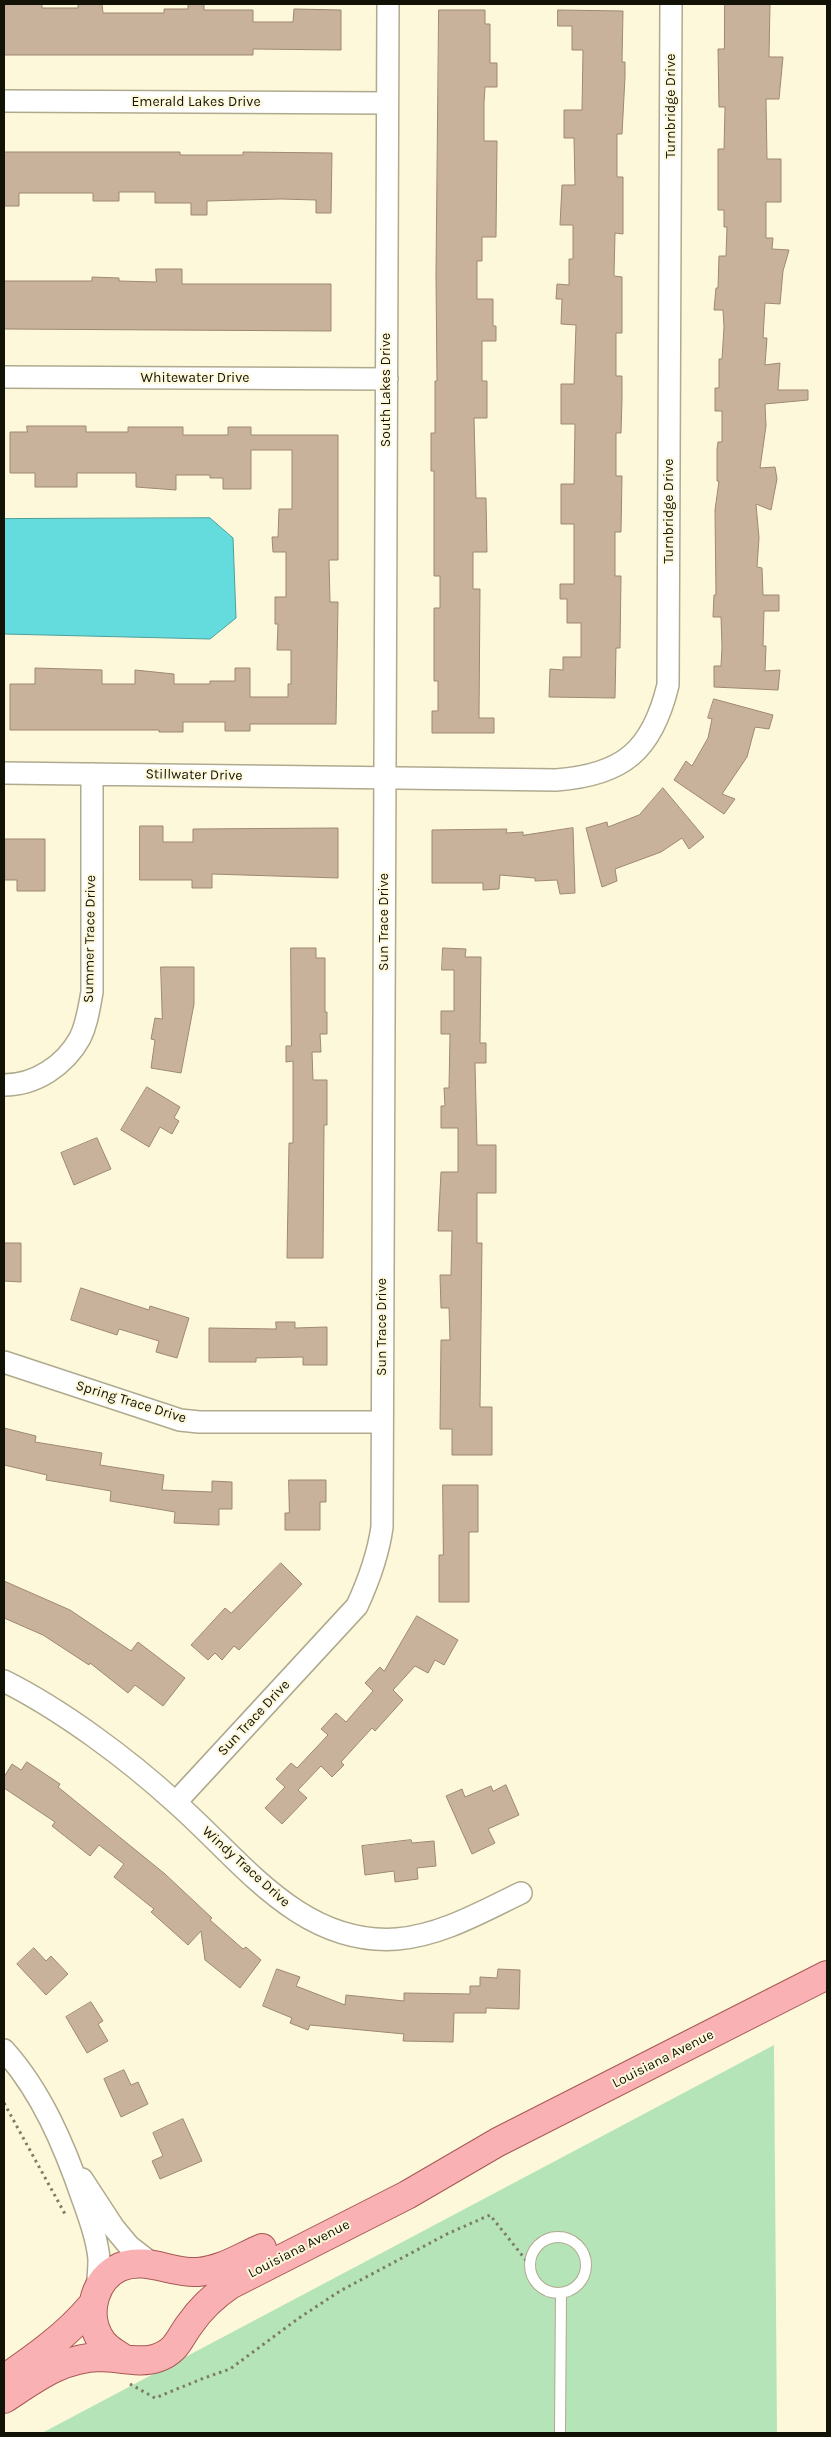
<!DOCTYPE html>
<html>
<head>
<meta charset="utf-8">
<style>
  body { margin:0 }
  #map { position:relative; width:831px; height:2437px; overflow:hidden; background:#fdf8da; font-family:Karla,sans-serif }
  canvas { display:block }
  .frame { position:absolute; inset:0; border:5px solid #131207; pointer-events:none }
</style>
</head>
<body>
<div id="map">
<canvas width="831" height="2437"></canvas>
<div class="frame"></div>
</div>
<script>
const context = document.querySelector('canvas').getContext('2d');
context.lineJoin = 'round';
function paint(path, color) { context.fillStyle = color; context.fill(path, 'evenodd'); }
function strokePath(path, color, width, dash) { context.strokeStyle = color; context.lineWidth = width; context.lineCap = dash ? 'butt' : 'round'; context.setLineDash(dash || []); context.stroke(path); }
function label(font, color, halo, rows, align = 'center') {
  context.font = font + ' Karla,sans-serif'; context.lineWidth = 4; context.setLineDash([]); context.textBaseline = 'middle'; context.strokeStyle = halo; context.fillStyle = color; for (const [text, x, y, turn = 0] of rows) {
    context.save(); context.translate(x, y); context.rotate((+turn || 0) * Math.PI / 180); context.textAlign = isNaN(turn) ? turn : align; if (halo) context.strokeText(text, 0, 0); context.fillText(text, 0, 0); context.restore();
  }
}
paint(new Path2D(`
  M774,2045l3,388h-735z`), '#b5e4b9');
const water = new Path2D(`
  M210,518l23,20 3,80 -26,21 -206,-5v-115z`);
paint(water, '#64dcdd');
strokePath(water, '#4c9f9d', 1);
const building = new Path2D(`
  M42,4v4h36v-4h24l1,9h61v-4h24v-5h16v6h49v12h40l1,-13 47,1v40l-88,-1v6h-249v-50z
  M725,4h45l-1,53h14l-4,42h-13l1,60h14v43h-15v36h7l-1,11 17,1 -6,21 -3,33 -15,-1 -2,35h4l-2,27 15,-2 -2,27h30v10l-43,4 1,22 -6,42 15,-1 2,12 -6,31 -15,-6 3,34 -2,29 5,1 1,27h16v16h-15l-1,35h3l-1,25 15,-1 -2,20 -64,-3v-21h7l1,-19 -1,-30h-8l1,-22h2l-1,-85 4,-29h-2v-32l1,-7h4v-31h-7v-23h4v-29h3l2,-32 -1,-17h-9l2,-22h2l1,-32h7l1,-29h-3v-17h-6v-61h6l1,-42h-6l-1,-58h6z
  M439,10h46v14h5v39h7v24h-12l-1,16v38h13l-1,96h-14v24h-5v38h16v27h3v15h-14v40h5v37h-13l2,80h10l1,54h-14v37h7l-1,129h15v15h-62v-22h6v-30h-4v-73h6v-32h-6v-105h-3v-38h4v-52h2l-1,-106z
  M558,10l65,1 -1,51h3v15l-3,57h-5v43h6v57l-8,-1 -1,43 8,1v56h-6v43h6v23l-1,34h-5v43h6l-1,56h-6v44h6l-1,72h-4l-1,50 -66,-1 1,-28 13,1v-13h18v-34h-14v-24h-7v-15h14v-60h-13v-40h13l1,-60h-14v-40h13l2,-59 -15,-1 1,-25h-6l1,-15 12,1v-26h4v-34h-13l2,-40h13l-1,-47h-10v-28h18l1,-60h-11v-24h-14z
  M4,152h176v3h63v-3l89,1 -1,60h-15v-13l-35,-1 -74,2v14h-16v-12h-36v-11h-36v9h-26v-8h-74v13h-15z
  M156,269h26v15h149v47l-327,-2v-48h88v-4l27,1v3l37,1z
  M27,426h59v6h42v-5h55v8h45v-8h23v8h87v125h-9l1,42h8l-2,122h-86v7h-25v-9h-42v10h-24v-2h-149v-46h25v-16l67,2v14h33v-14l39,4v10h36v-3h25v-13h15v29h38v-13h3v-34h-14l1,-26h-3v-27h11v-45h-13l-1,-15h6l1,-28h13v-59h-41v39h-28v-11h-13v-3h-34v15l-40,-3v-14h-59v14h-42v-14h-25v-41h17z
  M714,699l59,16 -4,14 -14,-2 -8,30 -25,37 13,5 -11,15 -50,-34 12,-19 6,5 16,-28 4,-19 -4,-1z
  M663,788l41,49 -15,12 -7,-11 -21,14 -46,17 2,12 -15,6 -16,-59 21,-6 1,5 31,-12z
  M140,826h23v16h30v-13l145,-1v50l-126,-4v14h-20v-8h-52z
  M573,828l2,65 -15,1 -3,-14 -22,1v-3l-35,-3 -1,14 -16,1v-7h-51v-53l75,-1 -1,4 17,-1v3z
  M5,839h40v52h-28v-11h-12z
  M291,948h25v10h9v54h2v22h-7l1,18h-9l1,28h14v45h-3l-1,133h-36l2,-115h4v-82l-7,1v-16h5z
  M443,948l23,1 -1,8h16l-1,86h6v20h-11l2,82h19v48h-19v50h5l-2,164h12v48h-40v-26h-12l1,-89h9l-1,-32h-8l-1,-33h11l1,-44h-14l3,-59h17v-44h-17v-22h4l-1,-18h5l1,-54h-9v-23h13v-41h-12z
  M161,967h33v37l-13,69 -30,-5 4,-28 -4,-1 4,-21 7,1z
  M147,1087l33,20 -6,11 5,3 -7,13 -12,-7 -11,20 -28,-17z
  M97,1138l14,31 -37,16 -13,-32z
  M4,1243h17v39l-17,-1z
  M81,1288l68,22 1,-4 39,12 -12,40 -21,-6 3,-11 -40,-12 -2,6 -46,-15z
  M276,1322h19v6l32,-1v38h-24v-8l-47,1v4h-47v-34l67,1z
  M4,1428l32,8 -1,6 67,11 -2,12 64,10 -2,15 50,2v-11l20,1v27h-13v16l-45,-2 1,-11 -65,-11 1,-10 -65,-11 1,-5 -43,-10z
  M289,1480h37v22h-6v28h-35v-17h4z
  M443,1485h35v47h-9v70h-30v-47h4z
  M281,1563l21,21 -63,66 -5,-4 -12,14 -7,-7 -7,7 -17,-15 34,-37 6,5z
  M4,1581l66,29 61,41 7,-9 47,36 -22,28 -28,-21 -7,8 -38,-30 -1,2 -46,-30 -39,-17z
  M417,1616l41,24 -14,25 -9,-5 -7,13 -13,-7 -22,24 10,10 -28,31 -3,-3 -31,34 3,3 -12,12 -11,-11 -23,24 9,8 -25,26 -17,-16 20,-21 -9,-8 15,-16 6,5 31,-33 -7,-6 15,-16 10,9 27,-31 -8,-8 15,-16 4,4z
  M27,1762l33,22 -2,3 107,87 47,44 -2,2 33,29 3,-2 15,13 -21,28 -35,-28 -4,-29 -13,14 -37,-33 3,-3 -40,-32 10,-13 -25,-19 -9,11 -38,-30 3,-4 -51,-34v-11l8,-13 9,6z
  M506,1785l13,30 -31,14 7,14 -23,11 -26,-58 16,-7 3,8 26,-11 2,5z
  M411,1840l1,3 22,-2 2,25 -19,2 1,11 -23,3 -1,-11 -29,4 -3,-29z
  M34,1948l12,13 5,-5 17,18 -22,21 -29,-31z
  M277,1969l23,8 -4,9 49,19 1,-10 58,6v-8l66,1v-8h10v-9l17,1 1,-9 22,1 -1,39 -33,-1v5h-32l-1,29 -50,-1 1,-7 -94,-9 -2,5 -18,-7 2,-5 -29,-12z
  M91,2002l12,19 -5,3 10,17 -21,12 -21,-36z
  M124,2070l7,15 7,-3 10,22 -27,13 -17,-38z
  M183,2119l19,42 -42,18 -8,-18 11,-5 -10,-23z`);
paint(building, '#c9b29c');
strokePath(building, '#9e8873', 1);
const service = new Path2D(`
  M530 2265a28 28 0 1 1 56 0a28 28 0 1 1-56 0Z
  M560,2433l1,-140`);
const minor = new Path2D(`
  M4,101l383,2
  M4,377l383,2
  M4,773l552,7c67,-5 96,-29 112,-95l3,-681
  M4,1085c32,0 61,-20 76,-47 7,-14 9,-30 12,-46v-218
  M4,1362l176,58 19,2h182
  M4,1681c58,29 124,78 172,122 65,57 124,143 221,136 45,-4 84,-27 124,-46
  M176,1802l181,-196c12,-26 21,-50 25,-79l6,-1523
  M4,2050c37,41 60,95 78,147 7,20 15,41 17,62 0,10 -1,21 -2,31
  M82,2179l32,49 15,18 22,17`);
const primary = new Path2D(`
  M123,2358c-10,-6 -20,-12 -25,-23 -12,-24 -3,-56 22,-68 27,-11 51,7 78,5 24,-2 43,-15 64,-24
  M4,2379c32,-22 63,-44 88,-74
  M4,2399c31,-20 57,-41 96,-42 17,0 41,7 57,1 20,-7 21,-18 33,-34 11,-16 24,-28 40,-39l177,-90 91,-53 329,-167`);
strokePath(service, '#afaa8e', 12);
strokePath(minor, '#afaa8e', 24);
strokePath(primary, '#a75856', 30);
strokePath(new Path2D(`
  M4,2103l61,111
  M130,2384l25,14 49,-20 26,-9 69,-51 41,-27 107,-57 43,-19 39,49`), '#7e7b67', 3, [2.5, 4]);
strokePath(service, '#fff', 10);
strokePath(minor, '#fff', 21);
strokePath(primary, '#fab1b3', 28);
label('14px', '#131207', '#fdf8da', [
  ["Emerald Lakes Drive",196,102],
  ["Turnbridge Drive",671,106,-90],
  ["Whitewater Drive",195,378],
  ["South Lakes Drive",386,390,-90],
  ["Turnbridge Drive",669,511,-90],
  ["Stillwater Drive",194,775,1],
  ["Sun Trace Drive",384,922,-90],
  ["Summer Trace Drive",90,939,-89],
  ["Sun Trace Drive",382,1327,-90],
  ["Spring Trace Drive",131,1402,17],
  ["Sun Trace Drive",254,1718,-47],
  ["Windy Trace Drive",246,1867,42],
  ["Louisiana Avenue",663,2059,-27],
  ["Louisiana Avenue",299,2249,-27]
]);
</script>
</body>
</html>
